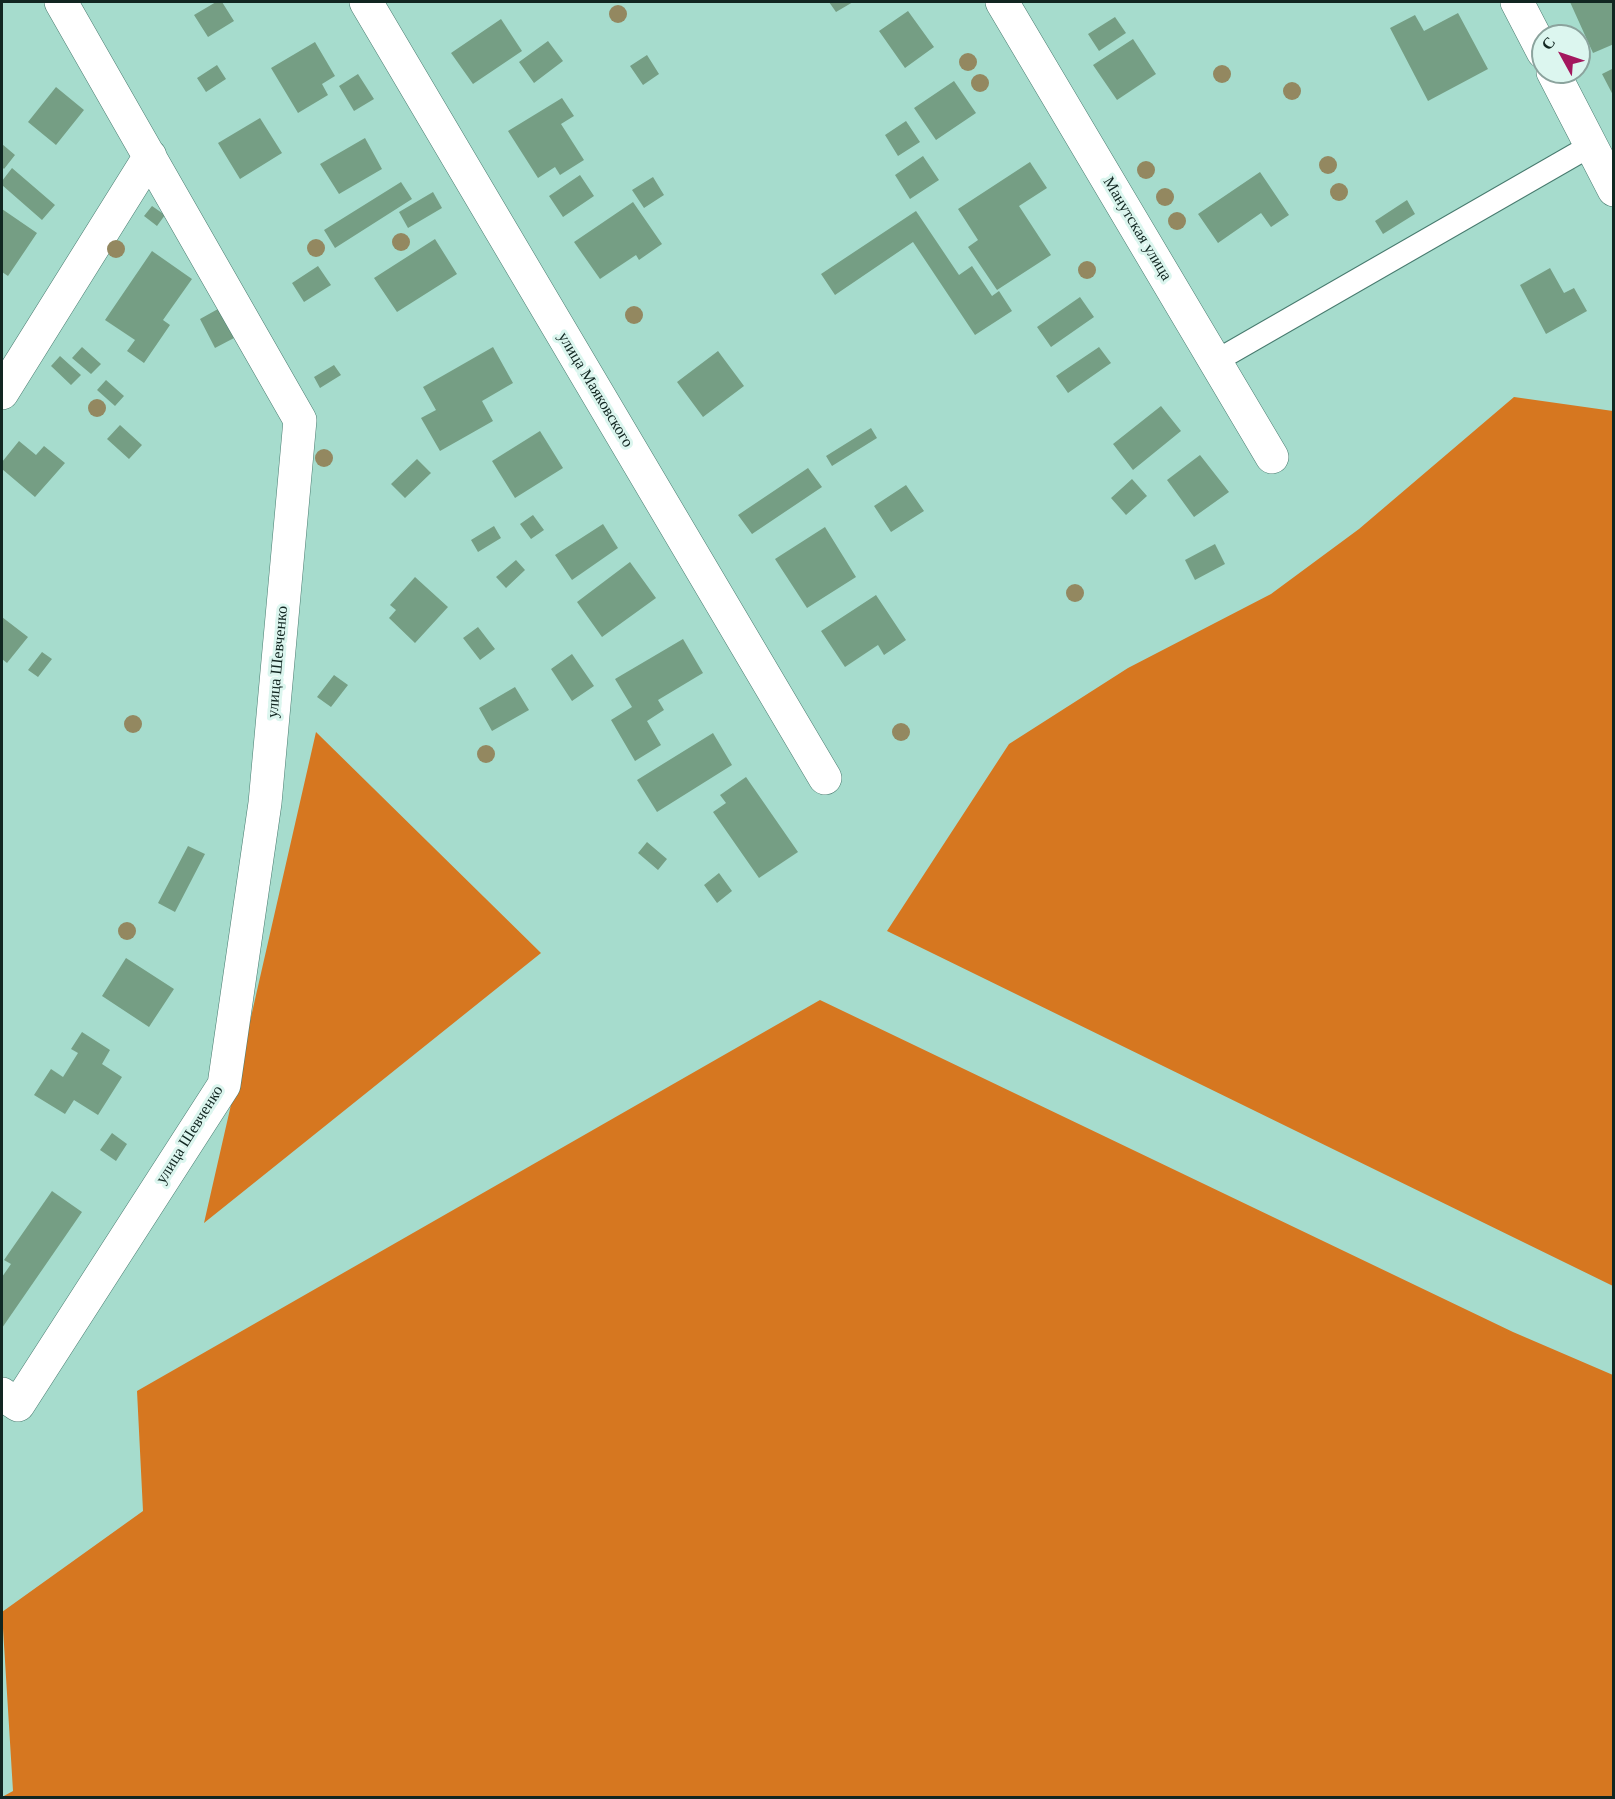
<!DOCTYPE html>
<html>
<head>
<meta charset="utf-8">
<style>
  body { margin:0 }
  #map { position:relative; width:1615px; height:1799px; overflow:hidden; background:#a6dccd; font-family:Georgia,serif }
  canvas { display:block }
  .frame { position:absolute; inset:0; border:3px solid #112621; pointer-events:none }
  .north { position:absolute; left:1531px; top:24px; width:60px; height:60px; box-sizing:border-box; background:#dcf6ef; border:2px solid #8ba39d; border-radius:50%; rotate:310deg; font-size:16px; font-weight:700; line-height:24px; text-align:center; color:#112621 }
  .north::after { content:''; display:block; margin:auto; width:21px; height:27px; background:#a3175e; clip-path:polygon(50% 0,100% 100%,50% 72%,0 100%) }
</style>
</head>
<body>
<div id="map">
<canvas width="1615" height="1799"></canvas>
<div class="frame"></div>
<div class="north">С</div>
</div>
<script>
const context = document.querySelector('canvas').getContext('2d');
context.lineJoin = 'round';
function paint(path, color) { context.fillStyle = color; context.fill(path, 'evenodd'); }
function strokePath(path, color, width, dash) { context.strokeStyle = color; context.lineWidth = width; context.lineCap = dash ? 'butt' : 'round'; context.setLineDash(dash || []); context.stroke(path); }
function label(font, color, halo, rows, align = 'center') {
  context.font = font + ' Georgia,serif'; context.lineWidth = 6; context.setLineDash([]); context.textBaseline = 'middle'; context.strokeStyle = halo; context.fillStyle = color; for (const [text, x, y, turn = 0] of rows) {
    context.save(); context.translate(x, y); context.rotate((+turn || 0) * Math.PI / 180); context.textAlign = isNaN(turn) ? turn : align; if (halo) context.strokeText(text, 0, 0); context.fillText(text, 0, 0); context.restore();
  }
}
paint(new Path2D(`
  M1514,397l99,14v875l-726,-355 122,-187 119,-76 143,-74 88,-65z
  M316,732l225,221 -337,270z
  M820,1000l693,332 100,43v422h-1611l11,-6 -11,-179 141,-101 -6,-120z`), '#d67720');
paint(new Path2D(`
  M216,2h6l12,19 -26,16 -14,-22z
  M829,2h24l-17,10z
  M1570,2h44v42l-21,9z
  M908,11l26,36 -29,21 -26,-37z
  M1458,13l30,56 -60,32 -38,-73 25,-13 9,16z
  M1115,17l11,16 -27,18 -11,-17z
  M501,19l21,32 -49,33 -22,-31z
  M1133,39l23,35 -39,26 -24,-35z
  M548,41l15,20 -29,22 -15,-21z
  M315,42l20,34 -13,8 6,11 -30,18 -27,-45z
  M647,55l12,19 -16,11 -13,-19z
  M217,65l9,14 -20,13 -9,-14z
  M1614,68v29l-12,-23z
  M358,74l16,25 -20,12 -15,-25z
  M954,81l22,32 -40,27 -22,-32z
  M56,87l28,23 -28,35 -28,-23z
  M562,98l12,18 -13,8 23,36 -24,15 -5,-8 -17,11 -30,-47z
  M260,118l22,35 -42,26 -22,-36z
  M906,121l14,21 -22,14 -13,-21z
  M365,138l17,31 -43,25 -19,-30z
  M2,144l13,11 -11,14 -2,-2z
  M923,156l16,24 -29,19 -15,-24z
  M1030,162l17,26 -28,18 32,49 -54,35 -29,-43 10,-7 -20,-31z
  M12,168l43,37 -13,15 -40,-35v-4z
  M1260,172l29,43 -18,12 -10,-14 -43,30 -20,-29z
  M580,175l14,21 -31,21 -14,-21z
  M653,177l11,18 -20,13 -12,-18z
  M401,182l11,17 -77,49 -11,-18z
  M433,192l9,16 -34,20 -9,-16z
  M1407,200l8,14 -32,20 -8,-13z
  M633,202l29,42 -23,16 -3,-5 -36,24 -26,-37z
  M152,206l13,9 -8,11 -13,-10z
  M2,209l35,24 -29,43 -6,-4z
  M916,211l43,64 13,-9 20,30 7,-5 13,20 -37,24 -62,-93 -78,53 -14,-21z
  M435,239l22,35 -60,38 -23,-34z
  M152,251l40,28 -29,41 7,5 -26,38 -17,-12 8,-11 -30,-20z
  M318,266l13,19 -27,17 -12,-19z
  M1550,268l14,25 10,-5 13,23 -41,23 -26,-49z
  M1080,297l14,20 -43,30 -14,-20z
  M218,309l16,29 -19,10 -15,-29z
  M82,347l19,17 -10,10 -19,-16z
  M493,347l20,36 -31,18 11,20 -53,30 -19,-33 15,-8 -13,-23z
  M1099,347l12,16 -43,30 -12,-17z
  M718,351l26,35 -41,31 -26,-35z
  M60,356l21,19 -10,10 -20,-19z
  M334,365l7,10 -21,13 -6,-11z
  M106,380l18,16 -9,10 -18,-16z
  M1161,406l20,25 -48,39 -20,-26z
  M120,425l22,20 -13,14 -22,-20z
  M871,428l6,10 -45,28 -6,-10z
  M540,431l23,37 -48,30 -23,-37z
  M19,441l17,14 8,-9 21,17 -30,34 -33,-28v-7z
  M1200,455l29,37 -35,25 -27,-37z
  M417,459l14,14 -26,25 -14,-14z
  M808,468l14,19 -70,47 -14,-19z
  M1132,479l15,17 -21,19 -15,-17z
  M906,485l18,26 -33,21 -17,-26z
  M533,515l11,15 -13,9 -11,-15z
  M603,524l15,24 -46,32 -17,-25z
  M494,526l7,12 -23,14 -7,-12z
  M825,527l31,50 -49,31 -32,-49z
  M1215,544l10,20 -30,16 -10,-20z
  M516,560l9,10 -19,18 -10,-11z
  M630,562l26,36 -54,39 -25,-35z
  M415,577l33,30 -33,36 -26,-25 7,-8 -6,-5z
  M876,595l30,45 -22,15 -6,-10 -33,22 -24,-36z
  M2,617l26,20 -21,26 -5,-4z
  M478,627l17,22 -15,11 -17,-22z
  M683,639l20,34 -45,27 6,10 -17,11 14,24 -26,16 -24,-41 21,-13 -17,-28z
  M42,652l10,7 -14,18 -10,-7z
  M572,654l22,32 -22,15 -21,-32z
  M334,675l14,10 -17,22 -14,-10z
  M515,687l14,23 -37,21 -13,-23z
  M713,733l19,32 -75,47 -20,-32z
  M746,777l52,75 -39,26 -46,-66 13,-9 -6,-8z
  M647,842l20,17 -9,11 -20,-17z
  M188,846l17,8 -30,58 -17,-9z
  M719,873l13,18 -15,12 -13,-18z
  M126,958l48,31 -25,38 -47,-31z
  M82,1032l28,18 -8,14 20,13 -24,38 -24,-15 -9,14 -31,-19 17,-26 12,8 15,-24 -7,-4z
  M112,1133l15,11 -11,17 -16,-11z
  M52,1191l30,21 -80,116v-51l9,-13 -7,-4z`), '#759e84');
const service = new Path2D(`
  M1216,361l374,-215`);
const minor = new Path2D(`
  M366,2l459,776
  M1002,2l270,455
  M1517,2l26,50
  M1553,72l61,118
  M2,393l148,-237
  M2,1394l16,11 206,-320 41,-282 35,-383 -239,-418`);
strokePath(service, '#487b6f', 24);
strokePath(minor, '#487b6f', 34);
strokePath(service, '#fff', 22);
strokePath(minor, '#fff', 33);
context.fillStyle = '#938860';
for (const [x, y] of [
  [618,14],
  [968,62],
  [1222,74],
  [980,83],
  [1292,91],
  [1328,165],
  [1146,170],
  [1339,192],
  [1165,197],
  [1177,221],
  [401,242],
  [316,248],
  [116,249],
  [1087,270],
  [634,315],
  [97,408],
  [324,458],
  [1075,593],
  [133,724],
  [901,732],
  [486,754],
  [127,931]
]) { context.beginPath(); context.arc(x, y, 9, 0, 2 * Math.PI); context.fill(); }
label('16px', '#112621', '#dcf6ef', [
  ["Манутская улица",1137,229,59],
  ["улица Маяковского",595,390,59],
  ["улица Шевченко",278,662,-85],
  ["улица Шевченко",190,1135,-58]
]);
</script>
</body>
</html>
